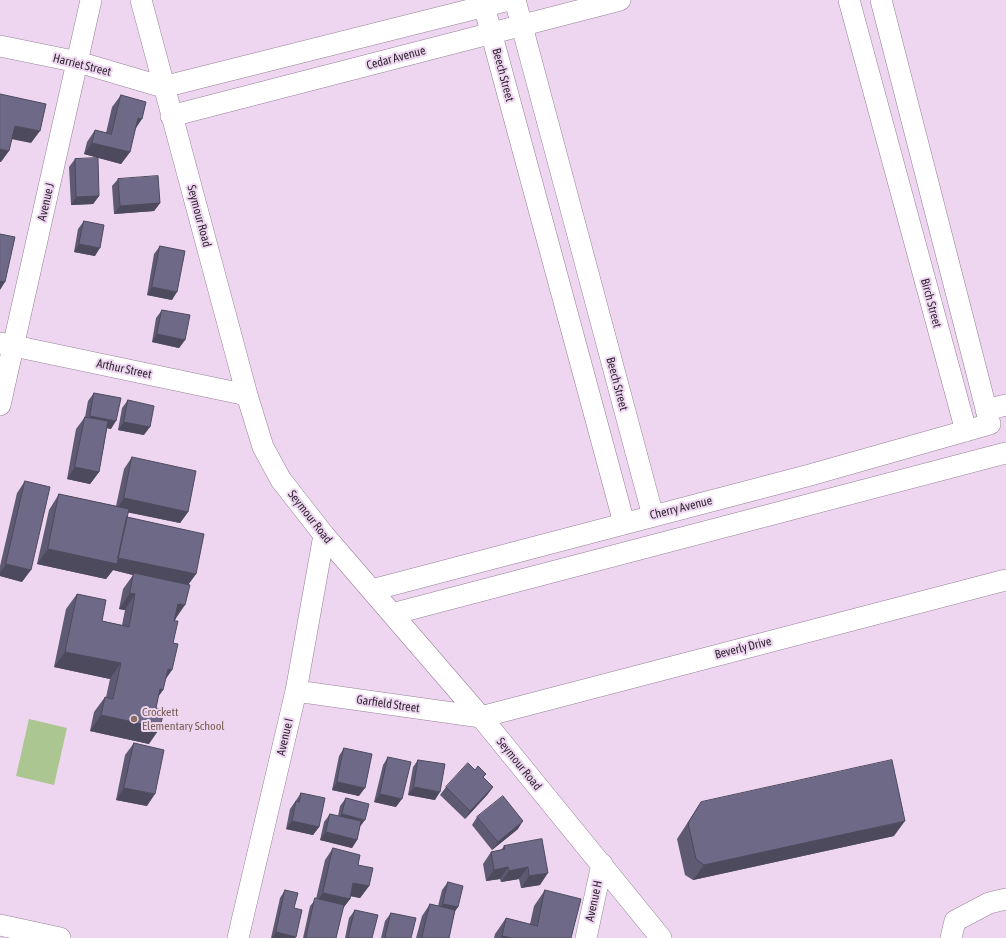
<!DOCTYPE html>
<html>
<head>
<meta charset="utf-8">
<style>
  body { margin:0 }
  canvas { display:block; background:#eed6f1 }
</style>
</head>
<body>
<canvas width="1006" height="938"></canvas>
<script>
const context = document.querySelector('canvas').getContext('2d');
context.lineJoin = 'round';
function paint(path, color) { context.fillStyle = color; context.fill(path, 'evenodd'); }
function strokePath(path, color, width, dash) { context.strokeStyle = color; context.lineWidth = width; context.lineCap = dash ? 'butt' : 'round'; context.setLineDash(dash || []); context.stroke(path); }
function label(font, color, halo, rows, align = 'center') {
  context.font = font + ' "Asap Condensed",sans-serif'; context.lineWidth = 4; context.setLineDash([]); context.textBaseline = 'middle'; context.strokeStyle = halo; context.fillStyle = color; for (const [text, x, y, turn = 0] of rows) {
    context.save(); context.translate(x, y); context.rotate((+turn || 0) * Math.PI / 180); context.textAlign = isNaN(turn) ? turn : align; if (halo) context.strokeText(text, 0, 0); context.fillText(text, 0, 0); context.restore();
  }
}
paint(new Path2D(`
  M29,719l38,9 -13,57 -38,-9z`), '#abc690');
const minor = new Path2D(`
  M141,0l106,395 16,52 18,33 43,55 157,182 180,221
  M515,0l138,516
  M849,0l117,431
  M484,6l140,517
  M0,46l78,16 85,25
  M163,87l346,-87
  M171,116l449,-116
  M0,343l247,52
  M0,405l91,-405
  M986,410l20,-5
  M372,590l438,-115 180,-51 -109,-424
  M392,614l614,-161
  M296,691l185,26 525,-137
  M0,925l60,13
  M238,938l58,-247 28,-156
  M586,938l16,-74
  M951,938l4,-17 34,-18 17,-4`);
strokePath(minor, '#978099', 22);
strokePath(minor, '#fff', 21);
paint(new Path2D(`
  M121,95l14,34 -5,23 -9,12 -37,-10 3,-12 8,-12 11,3 6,-26z
  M75,159l24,37 -6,8 -22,1 -2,-38z
  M118,179l42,24 -6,8 -40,3 -2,-28z
  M84,221l11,35 -21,-4 4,-23z
  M160,246l12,54 -25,-5 7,-41z
  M162,310l23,30 -6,8 -27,-6 4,-24z
  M94,393l17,36 -4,-1 -8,44 -9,12 -23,-5 9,-50 9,-12 3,-16z
  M128,400l16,35 -26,-5 4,-22z
  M132,457l56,55 -8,11 -52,-11 -1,5 69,57 -8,11 -13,36 -10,59 -2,10 -5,7 -9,47 -59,-13 4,-19 11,-15h1l4,-18 -56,-12 12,-58 11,-15 25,27 20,4 3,-15 -6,-1 4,-20 10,-14 -20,-5 -7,9 -69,-15 12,-54 10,-16 57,12 8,-37z
  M25,481l-3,101 -22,-6v-10l17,-73z
  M134,743l13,63 -31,-6 9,-45z
  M344,748l15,48 -27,-6 7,-34z
  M388,757l8,50 -22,-5 9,-37z
  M418,760l17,40 -27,-5 5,-28z
  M483,778l10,9 -6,8 -22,24 -25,-24 6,-8z
  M301,793l18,34 -6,8 -27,-6 4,-20z
  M346,798l14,29 -3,13 -5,8 -32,-8 4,-18 6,-8 8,2 2,-10z
  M701,802l193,34 -201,44 -8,-5 -8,-36z
  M477,817l41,12 -26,21 -20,-25z
  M542,839l-2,46 -19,3 -2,-9 -18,3 -1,-3 -14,2 -3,-17 8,-12 10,-2 3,-4z
  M333,848l25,17 11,21 -9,12 -10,-2v3l-7,9 -7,30h-33l7,-32 6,-7 9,-39z
  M448,882l10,25 -3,4 -6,27h-33l6,-22 8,-12 8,2 4,-16z
  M285,890l9,18 1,30h-24l9,-40z
  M545,890l26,48h-77l1,-4 11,-16 24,6 4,-18z
  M355,910l17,28h-27l4,-20z
  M391,913l20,25h-30l4,-17z`), '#5f5a73');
paint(new Path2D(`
  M138,118l4,1 -8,12z
  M15,126l25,5 -9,12 -25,-5z
  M92,143l38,9 -9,12 -37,-10z
  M0,149l9,2 -8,11h-1z
  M99,196l-6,8 -22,1 5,-8z
  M160,203l-6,8 -40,3 6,-8z
  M79,244l21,4 -5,8 -21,-4z
  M0,281l5,1 -5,8z
  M152,287l25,5 -5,8 -25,-5z
  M157,334l28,6 -6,8 -27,-6z
  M90,416l26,5 -5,8 -27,-5z
  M124,422l26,5 -6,8 -26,-5z
  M75,467l24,5 -9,12 -23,-5z
  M124,498l64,14 -8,11 -64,-13z
  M48,549l69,9 79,16 -9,12 -53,-13 -1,2 -20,-5 -7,9 -69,-15z
  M6,564l25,6 -9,12 -22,-6v-3z
  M130,593l5,1 -10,16 -6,-1z
  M178,604l7,1 -11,16z
  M65,652l56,11 -11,16 -56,-12z
  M168,669l4,1 -11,16z
  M160,689l3,1 -11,15z
  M101,715l59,13 -11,16 -59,-13z
  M337,782l28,6 -6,8 -27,-6z
  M414,787l26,5 -5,8 -27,-5z
  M493,787l-6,8 -22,24 5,-8z
  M124,788l31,6 -8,12 -31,-6z
  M380,794l22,5 -6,8 -22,-5z
  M342,814l23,6 -6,8 -22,-6z
  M292,821l27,6 -6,8 -27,-6z
  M523,821l-5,8 -26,21 6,-8z
  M905,821l-11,15 -201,44 11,-15z
  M326,832l31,8 -5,8 -32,-8z
  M508,867l-8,12 -14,2 8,-11z
  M528,867l-9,12 -18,3 8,-11z
  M548,873l-8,12 -19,3 8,-12z
  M353,883l16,3 -9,12 -15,-3z
  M323,893l27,6 -9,12 -27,-7z
  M443,904l15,3 -6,8 -15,-3z
  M276,932l20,5 -1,1h-23z
  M502,936l10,2h-11z`), '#4d4a5e');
const building = new Path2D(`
  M0,94l46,10 -6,27 -25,-5 -6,25 -9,-2z
  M121,95l25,7 -4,17 -4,-1 -8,34 -38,-9 3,-13 16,4z
  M98,158l1,38 -23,1 -1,-38z
  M158,176l2,27 -40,3 -2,-27z
  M84,221l20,4 -4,23 -21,-4z
  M0,234l15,3 -10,45 -5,-1z
  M160,246l25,5 -8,41 -25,-5z
  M162,310l28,5 -5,25 -28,-6z
  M94,393l27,5 -5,23 -26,-5z
  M128,400l26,6 -4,21 -26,-5z
  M85,417l23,4 -9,51 -24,-5z
  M132,457l64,14 -8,41 -64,-14z
  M25,481l25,6 -19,83 -25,-6z
  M59,494l70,15 -12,55 -69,-15z
  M127,517l77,17 -8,40 -78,-16z
  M134,573l56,12 -5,20 -7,-1 -4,17h4l-5,22 5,1 -6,26 -4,-1 -5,21 -3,-1 -4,19 8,2 -4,18 -59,-13 4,-18 8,2 8,-36 -56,-11 12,-58 29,6 -4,21 27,6 6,-33 -5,-1z
  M134,743l30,7 -9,44 -31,-6z
  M344,748l28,6 -7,34 -28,-6z
  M388,757l23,5 -9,37 -22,-5z
  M418,760l27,4 -5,28 -26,-5z
  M892,760l13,61 -201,44 -8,-6 -8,-36 13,-21z
  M468,763l7,7 3,-4 8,8 -3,3 10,10 -23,24 -24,-24z
  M301,793l24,5 -6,29 -27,-6 4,-20 3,1z
  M503,796l20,25 -25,21 -21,-25z
  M346,798l23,6 -4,16 -23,-6z
  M330,814l31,7 -4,19 -31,-8z
  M542,839l6,34 -19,3 -1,-9 -19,4 -1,-4 -14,3 -3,-18 14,-3 -1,-3z
  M333,848l27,7 -2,10 15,3 -4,18 -16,-3 -3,16 -27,-6z
  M448,882l15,4 -5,21 -15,-3z
  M285,890l13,3 -4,15 8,2 -6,27 -20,-5z
  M545,890l36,9 -10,39h-59l-10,-2 4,-18 31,8z
  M315,898l29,7 -8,33h-30z
  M430,904l25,6 -6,28h-27z
  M355,910l23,5 -6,23h-24z
  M391,913l25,5 -5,20h-26z`);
paint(building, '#6e6986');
strokePath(building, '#4d4a5e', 1);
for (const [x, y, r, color] of [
  [134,719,4,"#8d6e63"]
]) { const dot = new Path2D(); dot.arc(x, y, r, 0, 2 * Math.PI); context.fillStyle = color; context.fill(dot); strokePath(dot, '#eed6f1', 1.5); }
label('12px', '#322833', '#eed6f1', [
  ["Cedar Avenue",396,58,-15],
  ["Harriet Street",82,65,14],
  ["Beech Street",503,75,75],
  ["Avenue J",46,202,-77],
  ["Seymour Road",199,216,75],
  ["Birch Street",931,303,75],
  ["Arthur Street",124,369,12],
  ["Beech Street",617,384,75],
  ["Cherry Avenue",681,508,-14],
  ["Seymour Road",310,517,52],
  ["Beverly Drive",743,648,-14],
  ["Garfield Street",388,704,8],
  ["Avenue I",285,737,-77],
  ["Seymour Road",519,764,51],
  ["Avenue H",594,901,-78]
]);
label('12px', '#785e54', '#eed6f1', [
  ["Crockett",142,712],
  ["Elementary School",142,726]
], 'left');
</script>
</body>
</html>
